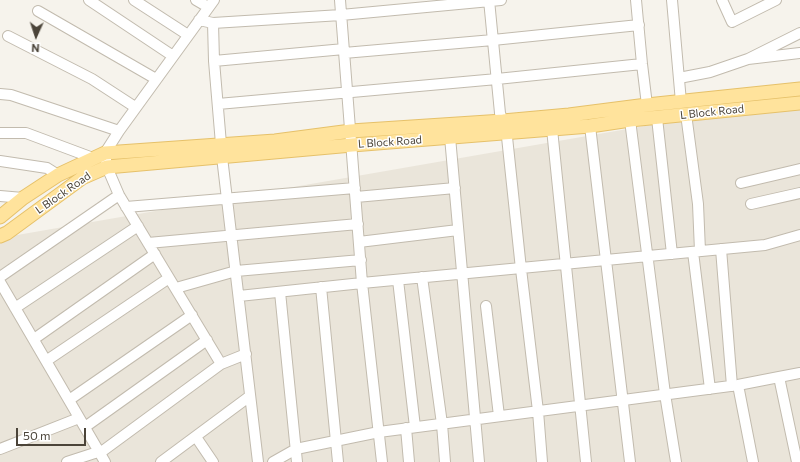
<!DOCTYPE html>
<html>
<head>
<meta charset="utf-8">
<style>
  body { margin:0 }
  #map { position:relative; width:800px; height:462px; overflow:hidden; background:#f6f3ec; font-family:Commissioner,sans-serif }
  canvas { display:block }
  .north { position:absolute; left:16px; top:16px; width:40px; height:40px; -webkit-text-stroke:3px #fff; paint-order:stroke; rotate:183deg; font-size:11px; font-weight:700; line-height:16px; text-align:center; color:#4b4439 }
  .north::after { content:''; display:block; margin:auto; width:14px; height:18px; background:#4b4439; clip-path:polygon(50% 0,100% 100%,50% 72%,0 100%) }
  .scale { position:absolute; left:16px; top:428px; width:70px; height:18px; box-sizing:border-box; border:2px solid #4b4439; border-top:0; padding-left:5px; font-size:12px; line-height:14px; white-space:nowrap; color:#4b4439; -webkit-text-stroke:3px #fff; paint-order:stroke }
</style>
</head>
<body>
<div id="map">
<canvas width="800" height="462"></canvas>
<div class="north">N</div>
<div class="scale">50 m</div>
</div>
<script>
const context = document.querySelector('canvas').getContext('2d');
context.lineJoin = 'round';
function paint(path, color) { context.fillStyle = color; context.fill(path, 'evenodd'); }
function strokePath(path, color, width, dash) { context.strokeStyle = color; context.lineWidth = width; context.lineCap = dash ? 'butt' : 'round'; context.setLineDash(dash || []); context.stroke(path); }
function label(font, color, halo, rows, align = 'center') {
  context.font = font + ' Commissioner,sans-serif'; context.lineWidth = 3; context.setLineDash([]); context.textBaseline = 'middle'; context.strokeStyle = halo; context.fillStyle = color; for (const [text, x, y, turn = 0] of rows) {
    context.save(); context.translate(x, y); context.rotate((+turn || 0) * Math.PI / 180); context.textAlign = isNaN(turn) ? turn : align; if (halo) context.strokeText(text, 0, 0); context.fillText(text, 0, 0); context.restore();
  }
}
paint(new Path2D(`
  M800,99v363h-800v-224z`), '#eae5da');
const minor = new Path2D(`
  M89,0l84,56
  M134,0l54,35
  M196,0l12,7
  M214,0l-95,131 -14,22 2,14 12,28 102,169
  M340,0l22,283 20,179
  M489,0l11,113 7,24 14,132 17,142 4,51
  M636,0l6,64 5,41
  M672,0l9,102
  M722,0l10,22 44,-22
  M38,11l118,68
  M199,20l14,3 128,-8 160,-15
  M213,23l1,38
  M800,33l-52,26 52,-6
  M8,36l84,43 43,28
  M344,53l149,-13 146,-15
  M679,78l31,-6 38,-13
  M0,94l11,1 108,36
  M218,104l279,-25 145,-15
  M686,114l12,90 2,47
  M657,118l15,136
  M630,120l35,274 11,68
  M590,126l40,336
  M552,129l34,333
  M0,133h26l67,25
  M450,137l29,325
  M221,144l-7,-83 130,-12
  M222,157l36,305
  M0,161l47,7 11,7
  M741,183l59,-14
  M0,196l23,2
  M356,197l99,-9
  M751,204l49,-11
  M126,207l229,-19
  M359,242l99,-12
  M148,243l210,-19
  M721,249l11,137
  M693,252l17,137
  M0,277l119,-82
  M422,277l20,147 3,38
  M398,280l17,147
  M0,282l105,180
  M321,287l17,175
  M176,288l60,-17 125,-11
  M280,292l17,170
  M239,296l123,-13 403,-38 35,-10
  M486,306l13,110
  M15,308l123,-82
  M34,339l121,-85
  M46,361l123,-83
  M779,377l21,-4
  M738,385l15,77
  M69,400l123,-85
  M85,427l122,-87
  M406,428l3,34
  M196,437l17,25
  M0,449l79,-31
  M67,462l37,-12 117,-86 25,-10
  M161,462l89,-66
  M273,462l23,-13 83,-17 359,-47 41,-8 18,85`);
const major = new Path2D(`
  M0,217l23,-19 35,-23 47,-22 170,-12 76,-10 152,-10 66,-6 78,-10 153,-16
  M0,236l7,-3 75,-55 25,-11 245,-22 238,-19 40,-6 170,-17`);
strokePath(minor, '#c2bbae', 12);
strokePath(major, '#e6c16a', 15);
strokePath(minor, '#fff', 10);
strokePath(major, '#ffe39c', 13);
label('11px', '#4b4439', '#fff', [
  ["L Block Road",712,112,-6],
  ["L Block Road",390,142,-4],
  ["L Block Road",63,193,-35]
]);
</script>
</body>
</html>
